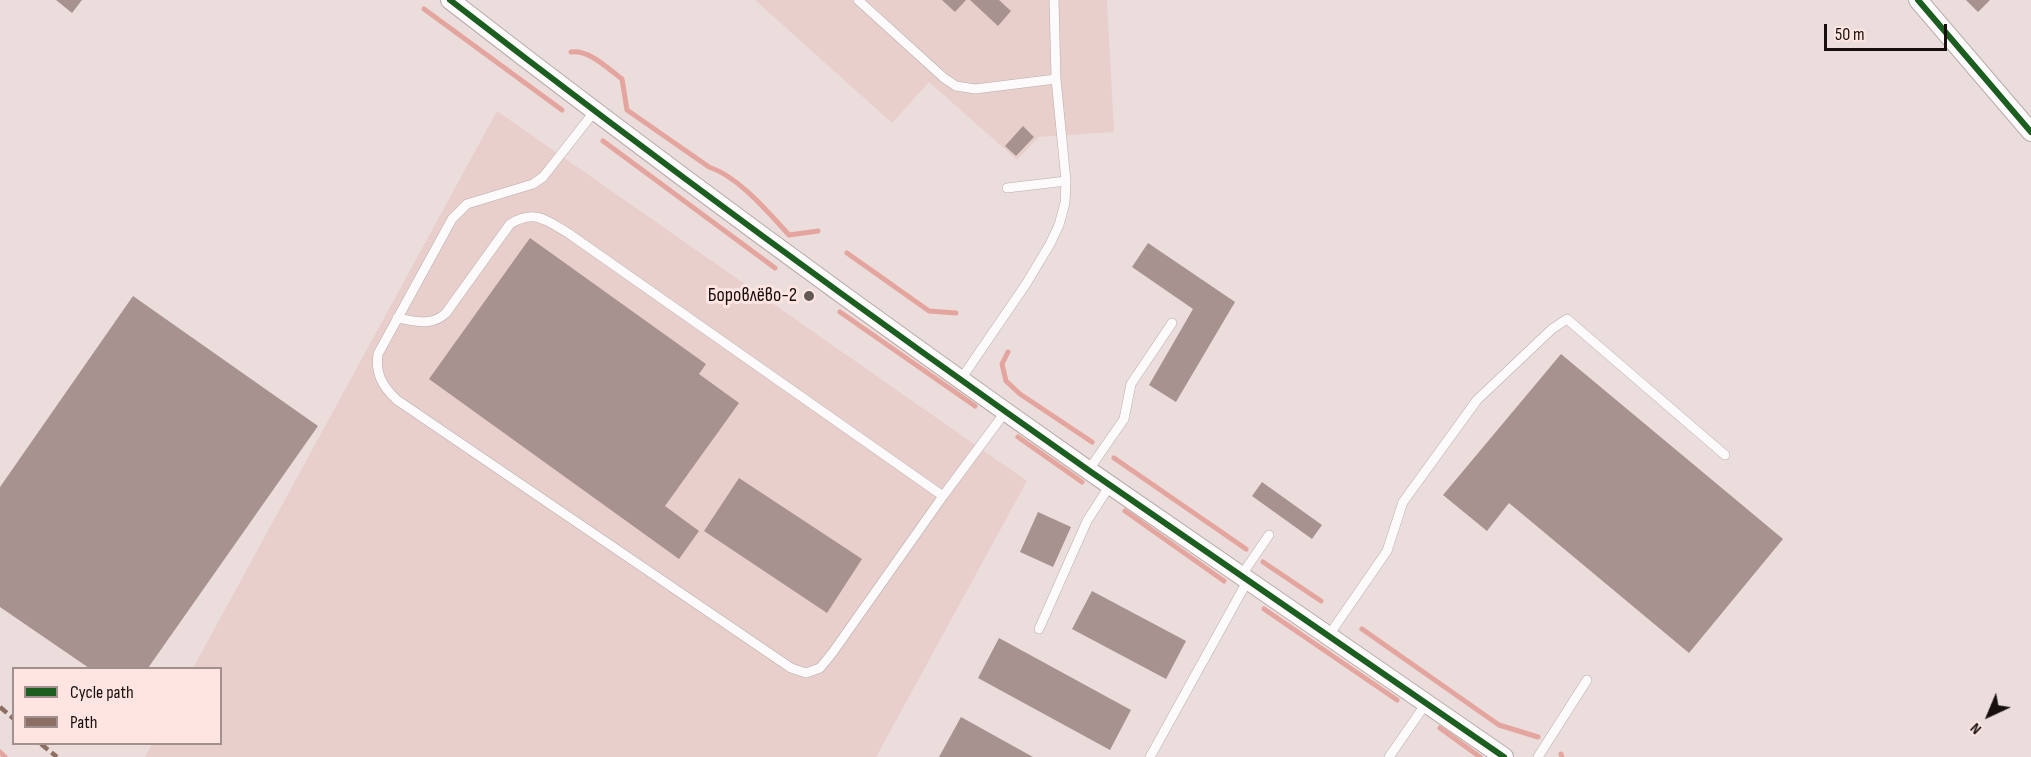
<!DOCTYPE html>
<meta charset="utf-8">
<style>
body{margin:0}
#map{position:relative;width:2031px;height:757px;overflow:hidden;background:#ebdddb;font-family:"Sofia Sans Condensed",sans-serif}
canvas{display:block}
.legend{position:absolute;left:12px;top:667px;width:210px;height:78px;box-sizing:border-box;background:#fee5e2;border:2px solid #a2908e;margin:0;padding:8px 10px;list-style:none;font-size:18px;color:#18100f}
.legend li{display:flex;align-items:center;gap:12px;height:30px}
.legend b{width:30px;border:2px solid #a2908e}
.north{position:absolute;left:1959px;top:685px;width:60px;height:60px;-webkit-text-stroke:4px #fee5e2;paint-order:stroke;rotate:224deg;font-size:16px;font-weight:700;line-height:24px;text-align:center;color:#18100f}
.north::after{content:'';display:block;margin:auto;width:21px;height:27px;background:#18100f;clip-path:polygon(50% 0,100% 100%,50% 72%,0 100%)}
.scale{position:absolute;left:1824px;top:24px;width:123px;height:27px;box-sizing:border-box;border:3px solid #18100f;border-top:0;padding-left:8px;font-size:18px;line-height:21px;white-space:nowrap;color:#18100f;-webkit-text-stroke:4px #fee5e2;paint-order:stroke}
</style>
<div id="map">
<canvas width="2031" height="757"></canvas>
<ul class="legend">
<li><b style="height:8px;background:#1b5e20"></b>Cycle path</li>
<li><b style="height:8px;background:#8d6e63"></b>Path</li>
</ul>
<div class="north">N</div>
<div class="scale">50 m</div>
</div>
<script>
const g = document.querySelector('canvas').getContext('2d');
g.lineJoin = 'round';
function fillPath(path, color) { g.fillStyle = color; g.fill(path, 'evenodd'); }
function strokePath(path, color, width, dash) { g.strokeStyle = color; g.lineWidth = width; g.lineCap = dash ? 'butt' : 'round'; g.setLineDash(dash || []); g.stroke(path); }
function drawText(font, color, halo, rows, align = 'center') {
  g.font = font + ' "Sofia Sans Condensed",sans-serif'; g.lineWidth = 6; g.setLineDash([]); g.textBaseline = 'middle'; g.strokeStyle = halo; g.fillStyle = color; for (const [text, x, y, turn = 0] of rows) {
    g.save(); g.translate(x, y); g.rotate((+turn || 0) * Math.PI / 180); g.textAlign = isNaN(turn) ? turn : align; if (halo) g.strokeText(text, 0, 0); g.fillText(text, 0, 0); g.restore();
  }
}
const built = new Path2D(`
 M755,0h352l7,132 -75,5 -22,23 -88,-78 -37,41z
 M497,111l530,370 -151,276h-731l7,-13h68v-76h-27z`);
const stream = new Path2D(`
 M424,9l138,101
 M571,52c19,-2 36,16 51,27l5,31 82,57c30,10 59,45 80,68l29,-4
 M603,141l172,127
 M847,253l82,58 27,2
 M840,312l135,94
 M1008,352l-6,12 4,17 14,13 72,48
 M1018,437l64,45
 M1114,458l132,91
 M1125,511l99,70
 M1263,562l58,39
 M1264,609l133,91
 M1362,629l137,96 39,12
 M1440,728l40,29
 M0,752l5,5
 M1561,754l1,3`);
const building = new Path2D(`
 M56,0h26l-10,13z
 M942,0h24l-11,12z
 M970,0h29l12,11 -13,15z
 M1966,0h24l-12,12z
 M1023,126l11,11 -18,19 -11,-10z
 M530,238l176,126 -7,10 40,29 -74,103 34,25 -20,28 -250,-180z
 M1148,243l87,59 -59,100 -27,-17 44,-76 -61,-42z
 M133,296l185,130 -170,242h-59l-89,-61v-120z
 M1561,354l222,185 -94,114 -180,-150 -22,28 -44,-36z
 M739,478l123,81 -35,54 -123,-82z
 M1262,482l60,43 -10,14 -60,-43z
 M1038,512l33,15 -18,40 -33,-15z
 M1092,591l94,50 -20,38 -94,-50z
 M999,638l132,72 -21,40 -132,-72z
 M961,717l72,40h-94z`);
const lane = new Path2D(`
 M858,0l86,78 12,8 19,3 81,-10
 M594,112l-51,65 -10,7 -66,20 -15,15 -74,135c-3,20 5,33 19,46l394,268 15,5 14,-5 13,-16 110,-156 63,-85
 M1007,188l59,-7
 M397,318c19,3 34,9 49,-5l64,-89c25,-15 36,-4 58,9l375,263
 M961,379l65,-95 24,-40 9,-19 6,-22 1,-22 -10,-102 -2,-79
 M1088,471l36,-52 7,-35 41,-61
 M1241,576l28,-41
 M1039,629l48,-108 23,-36
 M1329,635l58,-84 16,-49 74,-102 75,-71 15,-10 158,136
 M1150,757l98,-177
 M1389,757l38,-55
 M1538,757l49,-77`);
const street = new Path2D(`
 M450,0c210,163 423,319 641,472 137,96 276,189 413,285
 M1918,0l113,132`);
const quiet = new Path2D(`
 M0,707l14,12
 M41,744l16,13`);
const cycleway = new Path2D(`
 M450,0c210,163 423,319 641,472 137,96 276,189 413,285
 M1918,0l113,132`);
const markers = [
 [809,296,6,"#625856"]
];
const poiNames = [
 ["Боровлёво-2",797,296]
];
fillPath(built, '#e8cfcc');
strokePath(stream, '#e5a59f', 5);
fillPath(building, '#a79290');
strokePath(lane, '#b8adac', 10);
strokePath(street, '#b8adac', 20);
strokePath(lane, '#fcfafa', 9);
strokePath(street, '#fcfafa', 18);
strokePath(quiet, '#8d6e63', 4.5, [9, 4.5]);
strokePath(cycleway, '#1b5e20', 6);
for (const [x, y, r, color] of markers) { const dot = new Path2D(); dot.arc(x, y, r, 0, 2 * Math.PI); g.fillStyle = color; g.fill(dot); strokePath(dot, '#fee5e2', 2); }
drawText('20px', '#18100f', '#fee5e2', poiNames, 'right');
</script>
